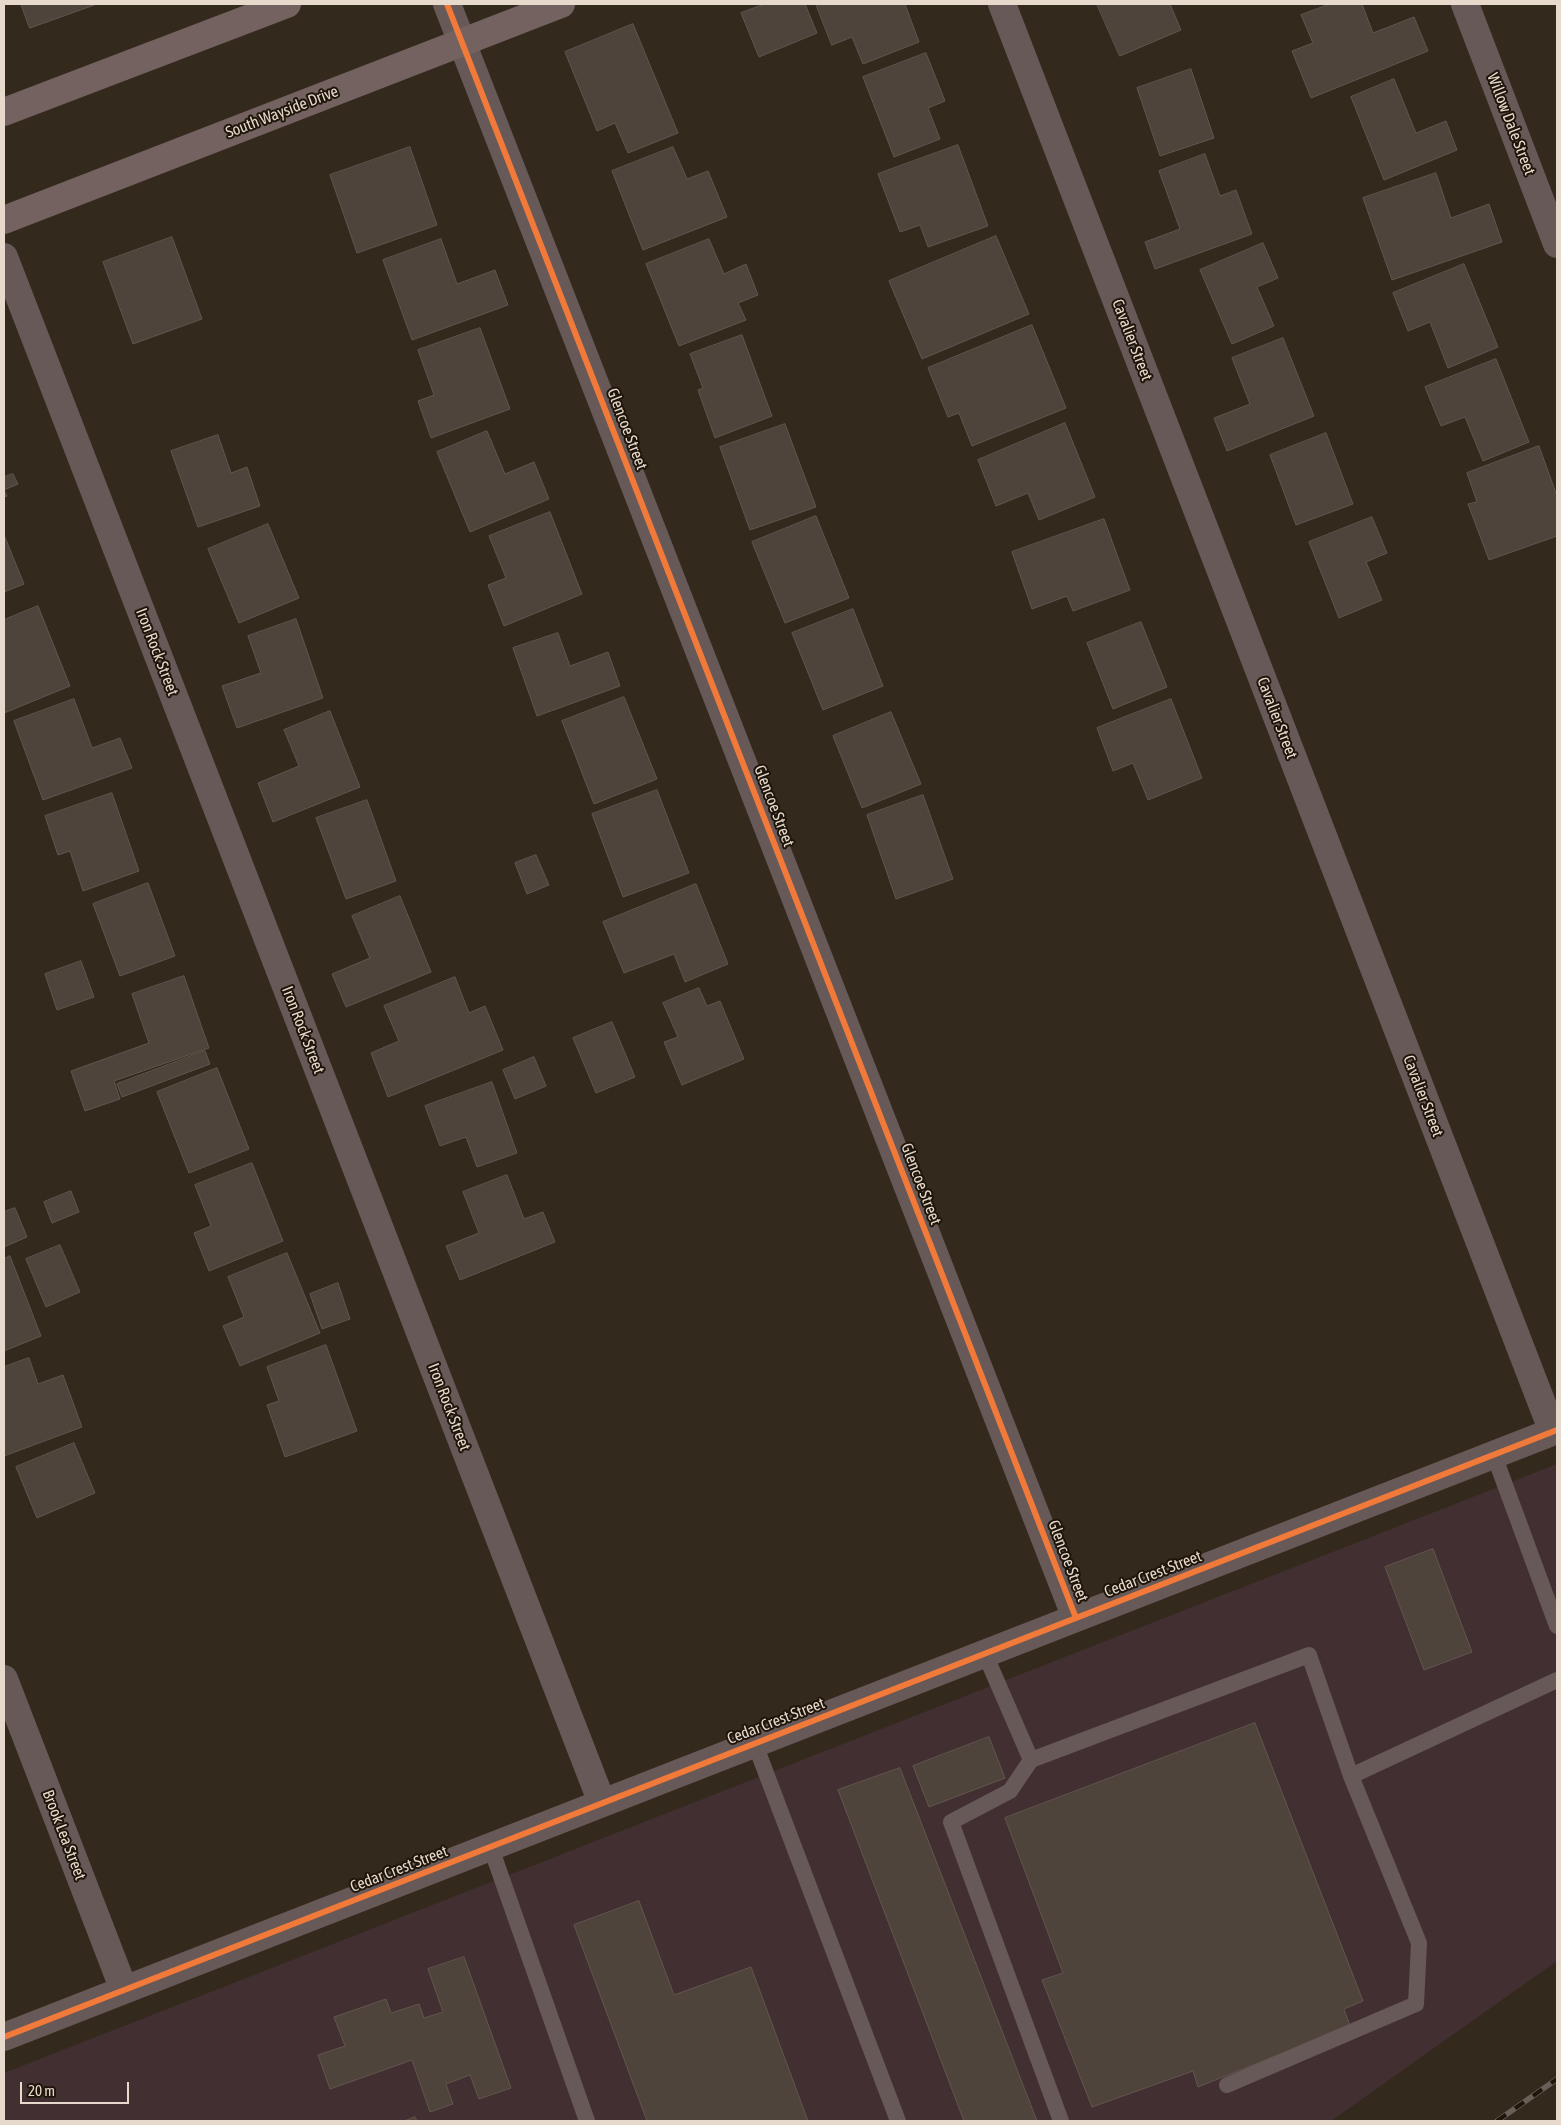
<!DOCTYPE html>
<style>
body{margin:0}
#map{position:relative;width:1561px;height:2125px;overflow:hidden;background:#34291d;font-family:"Asap Condensed",sans-serif}
canvas{display:block}
.frame{position:absolute;inset:0;border:5px solid #e7d9cc;pointer-events:none}
.scale{position:absolute;left:20px;top:2082px;width:109px;height:22px;box-sizing:border-box;border:2px solid #e7d9cc;border-top:0;padding-left:6px;font-size:15px;line-height:18px;white-space:nowrap;color:#e7d9cc;-webkit-text-stroke:4px #1e150b;paint-order:stroke}
</style>
<div id="map">
<canvas width="1561" height="2125"></canvas>
<div class="frame"></div>
<div class="scale">20 m</div>
</div>
<script>
const g = document.querySelector('canvas').getContext('2d');
g.lineJoin = 'round';
function fillPath(path, color) { g.fillStyle = color; g.fill(path, 'evenodd'); }
function strokePath(path, color, width, dash) { g.strokeStyle = color; g.lineWidth = width; g.lineCap = dash ? 'butt' : 'round'; g.setLineDash(dash || []); g.stroke(path); }
function drawText(font, color, halo, rows, align = 'center') {
  g.font = font + ' "Asap Condensed",sans-serif'; g.lineWidth = 4; g.setLineDash([]); g.textBaseline = 'middle'; g.strokeStyle = halo; g.fillStyle = color; for (const [text, x, y, turn = 0] of rows) {
    g.save(); g.translate(x, y); g.rotate((+turn || 0) * Math.PI / 180); g.textAlign = isNaN(turn) ? turn : align; if (halo) g.strokeText(text, 0, 0); g.fillText(text, 0, 0); g.restore();
  }
}
const industrial = new Path2D(`
 M1557,1464v497l-226,160h-1327v-48z`);
const building = new Path2D(`
 M21,4h76l-67,24z
 M765,4h40l12,29 -58,24 -18,-44z
 M816,4h89l14,38 -56,22 -11,-27 -20,8z
 M1097,4h73l11,26 -61,26z
 M1330,4h32l11,29 41,-16 14,34 -117,47 -19,-47 21,-8 -12,-28z
 M633,24l45,109 -50,20 -13,-30 -18,8 -32,-79z
 M926,53l19,48 -17,7 12,31 -46,18 -31,-80z
 M1191,69l23,69 -54,18 -23,-68z
 M1394,79l22,54 30,-12 11,29 -73,30 -33,-83z
 M958,145l30,81 -60,21 -8,-22 -20,7 -22,-58z
 M410,147l27,78 -80,28 -27,-78z
 M673,147l14,32 21,-8 19,46 -84,33 -31,-79z
 M1205,154l15,42 16,-6 16,44 -97,35 -10,-27 35,-13 -21,-58z
 M1436,173l15,45 38,-14 13,38 -110,38 -29,-82z
 M996,236l33,78 -107,45 -33,-78z
 M172,237l30,82 -69,25 -30,-82z
 M441,239l16,45 38,-14 13,35 -96,35 -29,-80z
 M709,239l15,35 22,-10 12,31 -20,8 8,17 -67,26 -33,-82z
 M1263,243l15,35 -21,9 17,39 -42,18 -32,-74z
 M1464,264l34,83 -50,21 -18,-46 -22,9 -15,-38z
 M1032,325l34,83 -94,38 -13,-33 -11,4 -20,-49z
 M480,328l30,81 -79,29 -13,-37 16,-6 -16,-45z
 M742,335l30,81 -57,22 -17,-48 5,-2 -13,-34z
 M1283,338l31,78 -87,35 -13,-33 36,-14 -18,-46z
 M1496,359l33,83 -46,19 -18,-44 -24,9 -16,-39z
 M1065,423l30,74 -56,23 -11,-27 -32,13 -18,-46z
 M785,424l31,83 -66,23 -30,-83z
 M487,431l18,43 29,-12 15,37 -79,33 -33,-80z
 M1326,433l27,71 -57,21 -26,-70z
 M218,435l13,38 16,-6 13,39 -62,21 -27,-76z
 M1539,446l18,50v40l-68,24 -21,-56 9,-2 -10,-29z
 M13,474l5,10 -14,6 3,6 -3,1v-20z
 M550,512l32,82 -78,32 -16,-41 18,-7 -17,-42z
 M816,516l33,82 -64,25 -33,-81z
 M1372,517l15,36 -21,9 16,38 -43,18 -30,-76z
 M1104,519l26,71 -57,21 -6,-15 -35,13 -20,-57z
 M268,524l31,74 -60,25 -31,-74z
 M4,535l20,49 -20,8z
 M38,606l32,80 -66,27v-93z
 M853,609l30,77 -60,24 -31,-77z
 M296,619l27,79 -86,30 -15,-42 39,-13 -13,-37z
 M1141,622l26,65 -54,22 -26,-66z
 M558,633l12,33 38,-14 12,34 -83,30 -24,-68z
 M624,697l33,82 -63,25 -32,-83z
 M74,699l18,49 28,-10 12,30 -89,32 -29,-79z
 M1171,699l31,79 -54,22 -15,-37 -20,8 -16,-43z
 M330,711l30,76 -87,35 -15,-39 41,-17 -15,-36z
 M891,712l30,72 -59,24 -29,-72z
 M657,790l32,83 -66,24 -31,-83z
 M112,793l27,78 -56,20 -13,-40 -12,4 -13,-39z
 M923,795l30,84 -57,20 -29,-84z
 M367,800l29,81 -50,18 -30,-81z
 M536,855l13,30 -22,9 -12,-31z
 M148,883l27,73 -55,20 -27,-72z
 M696,884l32,80 -43,18 -11,-28 -50,19 -21,-51z
 M400,896l31,76 -85,35 -14,-33 38,-16 -18,-42z
 M81,961l13,36 -37,13 -12,-36z
 M184,976l25,72 -95,33 6,18 -35,12 -14,-40 78,-28 -17,-49z
 M455,977l14,36 16,-7 18,44 -115,47 -17,-44 28,-12 -15,-35z
 M699,988l8,18 13,-5 24,58 -62,26 -18,-43 14,-5 -15,-34z
 M612,1022l23,55 -39,16 -23,-55z
 M205,1051l5,13 -88,33 -5,-13z
 M534,1057l12,29 -31,13 -12,-29z
 M217,1068l32,81 -60,24 -32,-81z
 M492,1082l25,71 -40,14 -11,-30 -26,9 -15,-40z
 M252,1163l31,78 -74,30 -15,-38 17,-7 -16,-41z
 M507,1175l17,44 19,-7 12,30 -95,38 -14,-34 33,-13 -16,-41z
 M71,1191l8,21 -27,11 -8,-21z
 M15,1208l12,29 -23,10v-35z
 M60,1245l20,47 -34,15 -20,-48z
 M287,1253l33,80 -80,33 -17,-40 21,-9 -16,-40z
 M10,1256l31,80 -37,15v-92z
 M338,1283l12,36 -28,10 -12,-35z
 M326,1345l31,86 -72,26 -18,-52 12,-4 -12,-34z
 M29,1358l9,26 25,-9 19,52 -78,29v-89z
 M74,1443l21,50 -58,25 -21,-51z
 M1433,1549l39,103 -48,18 -39,-103z
 M1255,1723l108,278 -19,8 6,17 -152,61 -5,-16 -101,36 -50,-127 21,-7 -58,-155z
 M989,1737l16,41 -76,29 -16,-41z
 M900,1768l137,353h-73l-126,-331z
 M639,1901l35,94 77,-28 57,154h-161l-73,-196z
 M464,1957l47,131 -32,11 -9,-24 -24,9 7,20 -23,8 -18,-52 -82,29 -12,-34 27,-9 -11,-29 52,-18 5,14 28,-9 5,14 19,-6 -15,-43z
 M415,2117l2,4h-12z`);
const lane = new Path2D(`
 M1494,1455l63,171
 M985,1654l46,106
 M755,1744l143,377
 M491,1848l96,273
 M1227,2085l189,-81 3,-61 -68,-167 206,-96
 M1061,2121l-110,-299 59,-31 21,-31 278,-105 42,121`);
const street = new Path2D(`
 M447,4l629,1614
 M1002,4l551,1428
 M1465,4l92,240
 M4,257l598,1546
 M4,1679l120,311
 M4,2037l1553,-607`);
const secondary = new Path2D(`
 M4,112l283,-108
 M4,220l557,-216`);
const rail = new Path2D(`
 M1497,2121l60,-42`);
const cycleway = new Path2D(`
 M447,4l629,1614
 M4,2037l1553,-607`);
const streetNames = [
 ["South Wayside Drive",282,112,-21],
 ["Willow Dale Street",1511,124,69],
 ["Cavalier Street",1132,340,69],
 ["Glencoe Street",627,429,69],
 ["Iron Rock Street",157,652,69],
 ["Cavalier Street",1277,718,69],
 ["Glencoe Street",774,806,69],
 ["Iron Rock Street",303,1030,69],
 ["Cavalier Street",1423,1096,69],
 ["Glencoe Street",921,1184,69],
 ["Iron Rock Street",449,1407,69],
 ["Glencoe Street",1068,1561,69],
 ["Cedar Crest Street",1153,1574,-21],
 ["Cedar Crest Street",776,1721,-21],
 ["Brook Lea Street",64,1835,69],
 ["Cedar Crest Street",399,1869,-21]
];
fillPath(industrial, '#422f31');
fillPath(building, '#4f443c');
strokePath(building, '#61564e', 1);
strokePath(lane, '#675957', 16);
strokePath(street, '#675957', 28);
strokePath(secondary, '#736260', 28);
strokePath(rail, '#6a5f58', 5.5);
strokePath(rail, '#1e150b', 4, [11]);
strokePath(cycleway, '#f17a3a', 6);
drawText('16px', '#e7d9cc', '#1e150b', streetNames);
</script>
